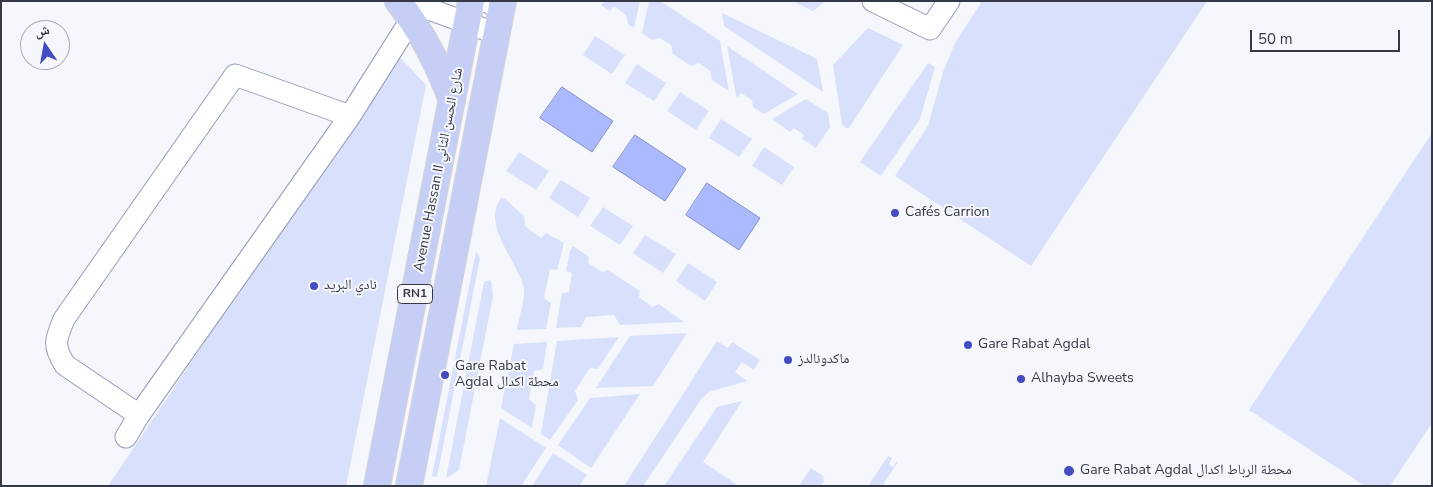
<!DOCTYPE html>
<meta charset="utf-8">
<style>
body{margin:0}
#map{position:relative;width:1433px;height:487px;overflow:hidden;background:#f5f7fd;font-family:"Nunito Sans","Noto Naskh Arabic",sans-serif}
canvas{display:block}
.frame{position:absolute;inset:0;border:2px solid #353945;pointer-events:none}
.north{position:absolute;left:20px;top:20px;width:50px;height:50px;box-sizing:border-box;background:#f5f7fd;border:1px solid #a8abb3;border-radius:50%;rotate:348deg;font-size:14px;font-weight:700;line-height:20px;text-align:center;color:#353945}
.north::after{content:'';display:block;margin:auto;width:18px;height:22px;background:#434cc1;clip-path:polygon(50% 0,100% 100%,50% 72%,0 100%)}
.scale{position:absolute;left:1250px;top:30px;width:150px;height:22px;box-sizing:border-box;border:2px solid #353945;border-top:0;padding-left:6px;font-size:15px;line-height:18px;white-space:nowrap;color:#353945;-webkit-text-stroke:4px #f5f7fd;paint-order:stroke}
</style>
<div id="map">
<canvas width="1433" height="487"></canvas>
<div class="frame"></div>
<div class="north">ش</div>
<div class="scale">50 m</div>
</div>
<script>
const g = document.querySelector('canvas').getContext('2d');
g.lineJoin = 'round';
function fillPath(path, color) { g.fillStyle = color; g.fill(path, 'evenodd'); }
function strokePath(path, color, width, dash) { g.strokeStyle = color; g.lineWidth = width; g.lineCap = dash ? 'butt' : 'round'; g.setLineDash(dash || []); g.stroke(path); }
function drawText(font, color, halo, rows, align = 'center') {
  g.font = font + ' "Nunito Sans","Noto Naskh Arabic",sans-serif'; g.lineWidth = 4; g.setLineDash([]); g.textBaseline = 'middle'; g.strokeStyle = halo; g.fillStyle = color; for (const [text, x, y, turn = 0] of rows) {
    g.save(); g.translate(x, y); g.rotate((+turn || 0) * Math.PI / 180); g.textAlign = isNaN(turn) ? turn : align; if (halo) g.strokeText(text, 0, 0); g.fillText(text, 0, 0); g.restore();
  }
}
const green = new Path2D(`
 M605,1h35l-6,27 -6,-4 -2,-9 -12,-9 -4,5 -9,-6z
 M649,1h11l60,40 9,50 -17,-11 -2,-9 -11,-8 -8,3 -18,-12 -2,-9 -11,-7 -8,2 -10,-7z
 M792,1h33l-12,10z
 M982,1h225l-176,265 -136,-90 33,-50 15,-54 12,-29z
 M722,13l95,46 6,33 -99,-66z
 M868,28l35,17 -54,83h-3l-4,-4 -9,-59z
 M595,36l30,19 -13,19 -29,-19z
 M727,46l71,48 -34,20 -11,-7 -1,-7 -11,-7 -3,4 -2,-1z
 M398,55l28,30 -80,401h-238z
 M928,63l7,4 -15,52 -39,57 -21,-14z
 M637,64l29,19 -12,18 -29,-18z
 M680,92l29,19 -13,19 -29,-19z
 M806,99l22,14 2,14 -14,21 -14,-9 2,-4 -10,-7 -4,4 -18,-13z
 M721,119l31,20 -13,18 -30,-19z
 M1432,133v290l-42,63h-25l-116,-76z
 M764,147l30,20 -12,18 -30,-19z
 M519,152l30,19 -13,19 -30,-19z
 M561,180l29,18 -12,19 -29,-19z
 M501,198l4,1 19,17 1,10 16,12 5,-5 18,10 -7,27 -7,-1 -6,29 7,5 -5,26 -29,1c1,-8 9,-35 7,-42 -6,-27 -43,-62 -23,-90z
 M603,207l30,19 -13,19 -30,-19z
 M645,235l31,19 -13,19 -30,-20z
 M573,246l16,11 -1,6 14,9 6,-2 32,21 -1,6 13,10 7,-3 25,18 -64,3 -6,-10 -28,2 -5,10 -25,1 6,-35 7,-1 3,-19 -6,-2 4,-20z
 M476,251l4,7 -43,219 -5,-1z
 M688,263l29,19 -12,19 -29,-20z
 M491,280l2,16 -34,174 -13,8 38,-196z
 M687,333l-34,53 -57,2 34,-52z
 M619,337l-21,32 -8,-1 -15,23 3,9 -28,40 -9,-6 16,-93z
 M717,341l11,7 4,-6 28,18 -6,10 -12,-8 -7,10 12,9 -38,11 -7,6 -59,88h-19z
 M547,342l-4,27 -9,2 -5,28 7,6 -4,23 -31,-20 13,-64z
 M640,394l-49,74 -33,-23 32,-47z
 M742,401l-39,61 36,24h-75l53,-79z
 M500,418l46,30 -25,38h-35z
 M553,453l34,22 -8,11h-47z
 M888,456l4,2 -3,6 4,3 4,-6 1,1 -16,24h-14z
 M811,468l12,8 1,5 -3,5h-22z`);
const water = new Path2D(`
 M562,87l51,34 -21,31 -52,-34z
 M635,135l51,34 -21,32 -52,-34z
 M707,183l53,35 -21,32 -53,-35z`);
const minor = new Path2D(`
 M407,1l90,33
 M485,1l17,7
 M873,1l57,28 19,-28
 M139,415l-74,-50c-13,-20 -9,-26 -1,-46l171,-244 115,41
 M126,437l13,-22 211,-299 62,-98`);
const major = new Path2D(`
 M398,1c24,31 41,64 54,100
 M377,486l94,-485
 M409,486l94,-485`);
const markers = [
 [895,213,5,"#434cc1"],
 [314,286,5,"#434cc1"],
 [968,345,5,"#434cc1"],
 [788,360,5,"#434cc1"],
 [445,375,5,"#434cc1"],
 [1021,379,5,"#434cc1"],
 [1069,471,6,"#434cc1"]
];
const shields = [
 [415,294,35]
];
const shieldNames = [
 ["RN1",415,294]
];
const streetNames = [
 ["Avenue Hassan II شارع الحسن الثاني",439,170,-79]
];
const poiNames = [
 ["Cafés Carrion",905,213],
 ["نادي البريد",324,286],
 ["Gare Rabat Agdal",978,345],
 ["ماكدونالدز",798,360],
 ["Gare Rabat",455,367],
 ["Agdal محطة اكدال",455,383],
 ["Alhayba Sweets",1031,379],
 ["Gare Rabat Agdal محطة الرباط اكدال",1080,471]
];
fillPath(green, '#d8e0fb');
fillPath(water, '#abbafe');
strokePath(water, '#8893c6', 1);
strokePath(minor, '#959cb9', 23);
strokePath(major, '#d3d3d6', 28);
strokePath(minor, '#fff', 21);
strokePath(major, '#c5cef5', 26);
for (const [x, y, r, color] of markers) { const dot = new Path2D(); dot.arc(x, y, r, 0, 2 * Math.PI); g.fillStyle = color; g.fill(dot); strokePath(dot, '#f5f7fd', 2); }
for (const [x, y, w] of shields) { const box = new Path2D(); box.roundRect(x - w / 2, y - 9.5, w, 19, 4); g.fillStyle = '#f5f7fd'; g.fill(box); strokePath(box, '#353945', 1); }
drawText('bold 12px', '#353945', null, shieldNames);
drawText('14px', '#353945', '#f5f7fd', streetNames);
drawText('14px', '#353945', '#f5f7fd', poiNames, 'left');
</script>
